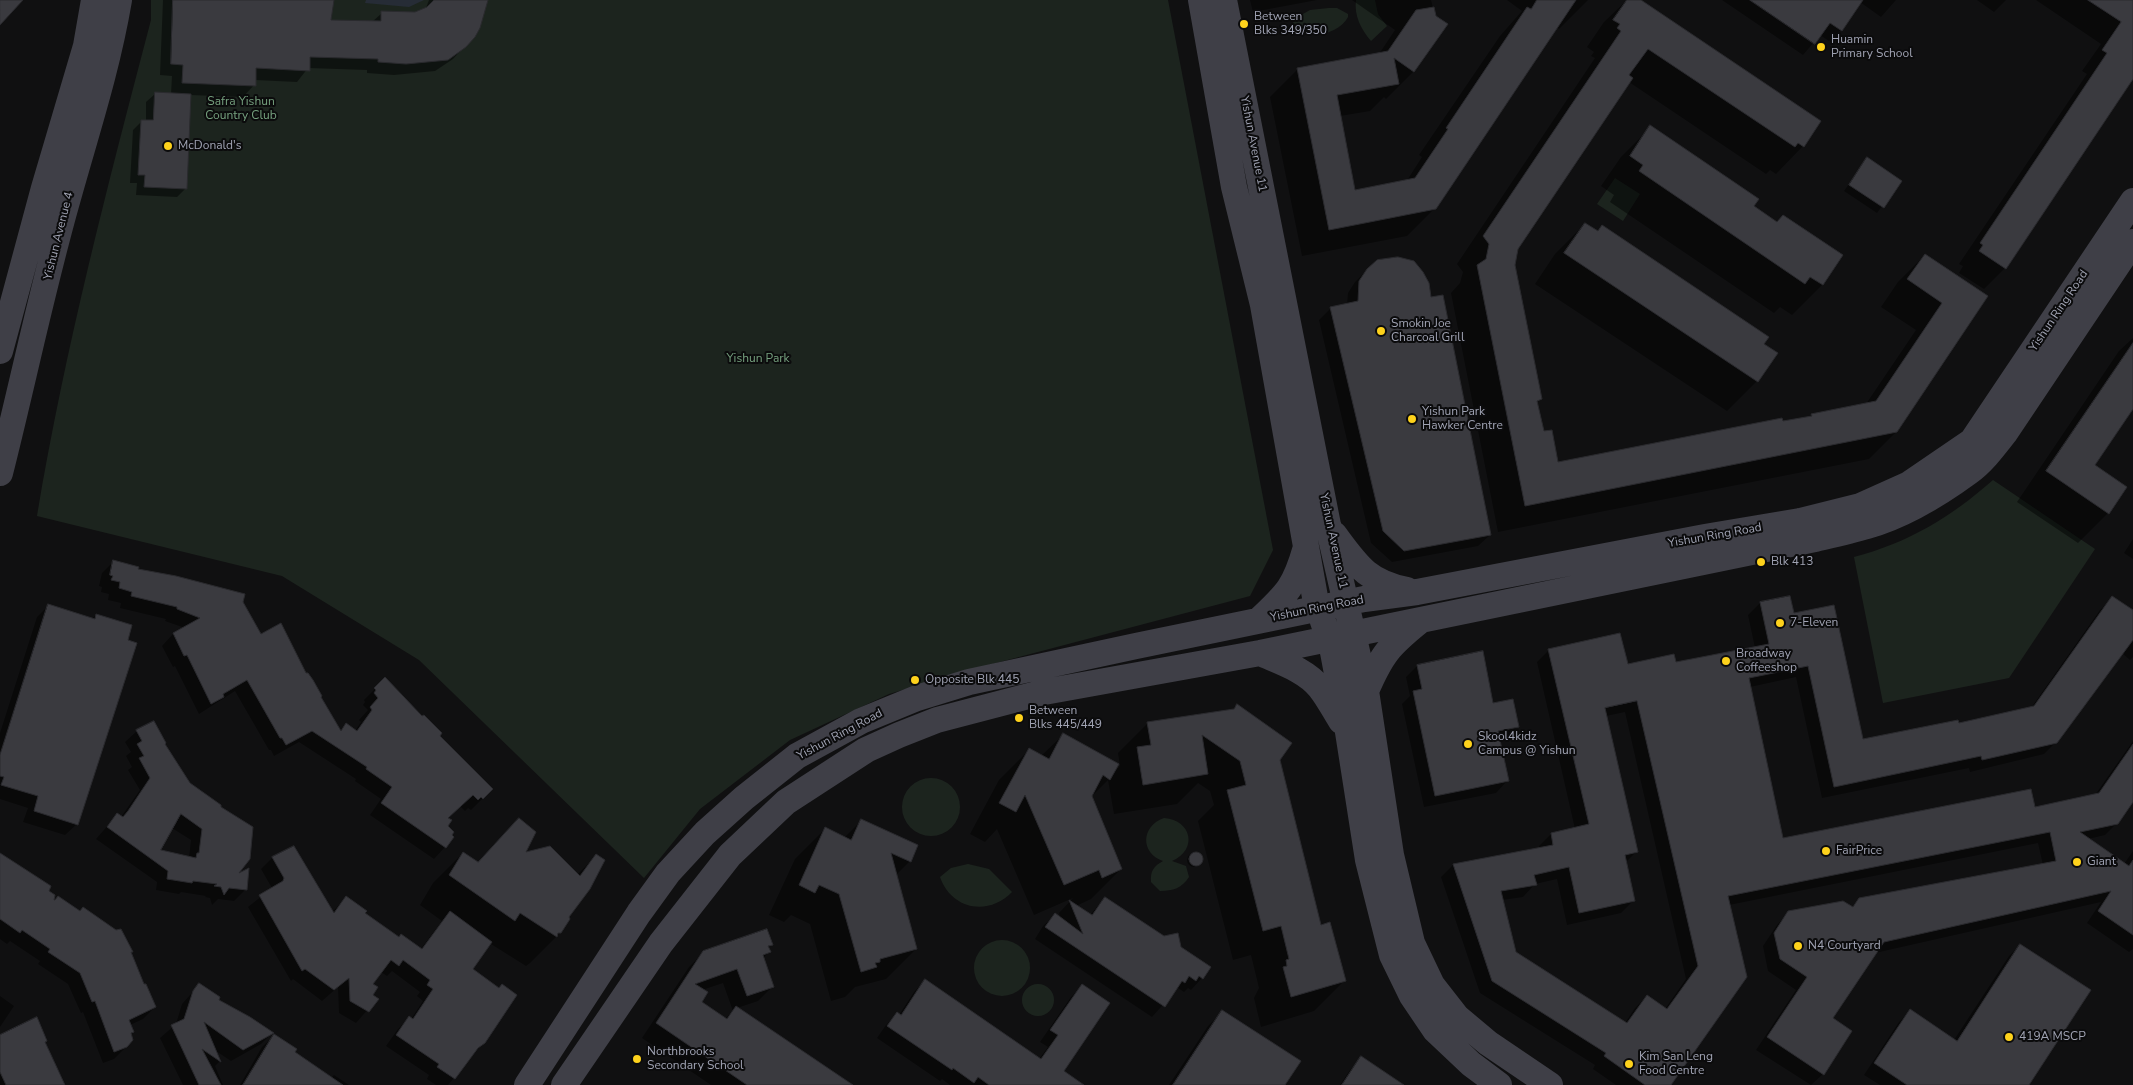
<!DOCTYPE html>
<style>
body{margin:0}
canvas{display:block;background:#101011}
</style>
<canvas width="2133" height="1085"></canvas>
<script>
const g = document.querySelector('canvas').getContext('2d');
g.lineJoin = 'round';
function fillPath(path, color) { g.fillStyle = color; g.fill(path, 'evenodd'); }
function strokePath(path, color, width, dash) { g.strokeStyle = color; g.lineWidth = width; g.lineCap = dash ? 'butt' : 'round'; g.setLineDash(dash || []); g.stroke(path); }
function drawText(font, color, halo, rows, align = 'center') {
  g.font = font + ' "Nunito Sans",sans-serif'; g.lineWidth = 4; g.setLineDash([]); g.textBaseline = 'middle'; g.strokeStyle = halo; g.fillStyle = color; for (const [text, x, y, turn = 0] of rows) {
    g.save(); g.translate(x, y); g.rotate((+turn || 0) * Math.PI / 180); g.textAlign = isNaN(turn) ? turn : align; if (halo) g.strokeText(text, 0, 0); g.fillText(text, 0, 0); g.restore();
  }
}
const green = new Path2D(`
 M151,0h1017l105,550 -23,46 -269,71 -92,27 -99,46 -90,69 -56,69 -225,-218 -137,-84 -245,-60c28,-168 71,-332 114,-496z
 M1356,0h19l3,14 9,12 -16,15c-10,-12 -17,-25 -15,-41z
 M1329,8h8l11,6v3c-9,17 -38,23 -55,12v-6l3,-5 14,-8z
 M1615,178l25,16 -17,27 -26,-17z
 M1993,480l102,69 -86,129 -126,25 -29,-146c54,-14 97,-40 139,-77z
 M902 807a29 29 0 1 1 58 0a29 29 0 1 1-58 0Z
 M1164,818c28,2 34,32 8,43l14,5 3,11c-7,11 -16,14 -29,14l-9,-9c-1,-11 3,-16 12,-21 -23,-8 -22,-35 1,-43z
 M968,864l21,5 23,23c-24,25 -61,17 -72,-15l11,-9z
 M974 968a28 28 0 1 1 56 0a28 28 0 1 1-56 0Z
 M1022 1000a16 16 0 1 1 32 0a16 16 0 1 1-32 0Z`);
const water = new Path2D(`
 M366,0h58l-15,7 -44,-4z`);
const shadow = new Path2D(`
 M163,0h170l-4,21 43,1 10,-9 27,1 12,-3 5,-3 3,-8h57l-21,46 -12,13 -18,12 -41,4 -27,-2v-3l-59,-2 -11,14 -42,-2 -1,5 -11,12 -53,-2 -4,93 -9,9 -41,-2 1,-12h-7l3,-53 9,-9h4v-19l9,-8h16l1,-18 -12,-1z
 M1250,0h67l-64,12z
 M1352,0h79l4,16 11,8 -33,48 -27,27 -2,-2 -14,14 -30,5 14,76 52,-10 16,-25 -3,-2 81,-119 22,-25 -15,-11h81l-29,29 -2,-2 -122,181 -28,28 -105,20 -32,-159 27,-27 82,-16 16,-24z
 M1627,0h12l181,121 -17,25 -27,28 -6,-4 -4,4 -137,-92 -112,167 -3,16 27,134 -5,4 7,30 14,30 252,-45 3,-3 54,-11 50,-74 -35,-23 17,-25 27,-27 62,41 -91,136 -27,27 -371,73 -47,-239 9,-10 3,-11 -6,-8 138,-206 -4,-2 3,-4 -7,-5 17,-25z
 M1722,0h174l-15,17 -21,-15 -19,28 -12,11 -9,-6 -17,20z
 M1977,0h29l-12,12z
 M2036,0h97v78l-128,190 -21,21 -25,-16 4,-7 -4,-2 128,-190 -5,-3 19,-27z
 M1651,127l101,80 24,16 7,-7 58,40 -19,29 -30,30 -12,-8 -6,6 -164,-111 4,-7 -13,-9 20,-29z
 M1867,159l33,22 -23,32 -33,-22z
 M1585,224l12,8 6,-6 173,127 -19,28 -30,30 -192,-127 20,-30z
 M1367,270l123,265 -12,11 -86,16 -21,-19 -52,-223 12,-12 16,-3 1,-12 7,-11z
 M2133,338v68l-40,59 15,48 -30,30 -61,-41 102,-151z
 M2133,539v20l-9,-6z
 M113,562l128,40 19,34 46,39 34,56 6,-6 9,6 6,-9 -2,-2 9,-10 -5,-5 2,-3 -1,-2 21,-21 53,57 45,62 -12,12 -3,-2 -3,3 -5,-5 -14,12 -1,29 -11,12 -64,-44 11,-16 -26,-18 1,-2 -57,-37 -25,14 -3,-6h-2l-34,-59 -36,23 -24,-48 -2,1 -11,-21 11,-12 12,-6 -20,-7 1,-2 -46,-11 1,-5 -13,-3 1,-6 -8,-2 1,-5 -3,-1 3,-13z
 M2113,598l20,14v45l-3,3 -8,-7 -66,89 -12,12 -74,18 -1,-4 -147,30 -26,-121 -46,10 32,153 252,-31 61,-14 38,-54v59l-16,23 -12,12 -17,4 36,25 9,-13v98l-4,3 -42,-29 14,-21 -226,51 -44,65 -8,56 -12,11 -55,-35 40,-60 -28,-19 -5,-25 14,-21 12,-13 62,-4 9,-9 183,-34 -5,-22 -309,62 -59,180h-54l-23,-16 2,-4 -115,-72 -39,-116 12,-12 87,-16 -1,-3 12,-12 24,-5 -38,-167 12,-12 78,15 48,-1 80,-16 -7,-33 12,-12 33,11 69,127 96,-17 73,-16 69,-98zM1625,712l61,267 -21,30 -18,-13 -12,12 -10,15 -110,-70 -13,-53 21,-3 12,-13 22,-5 10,46 54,-12 12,-12 -8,-38 12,-12 -31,-135z
 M49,605l43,14 4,-4 -19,209 -12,11 -42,-13 5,-14 -28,-9v-66l37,-116z
 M1417,666l75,38 26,22 -12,12 -7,1 8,42 -11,12 -72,14 -22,-103 8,-8 -4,-19z
 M1237,706l41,54 42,166 24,55 -30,30 -53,16 -7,-29 5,-10 -8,-33 -18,5 -35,-139 16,-16 -4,-14 -12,-8 -21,21 -63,10 -6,-34 -17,17 30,72 -30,30 -15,7 14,9 15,-17 74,49 23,31 -11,12 -3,-2 -4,4 -6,-4 -26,29 -117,-78 8,-13 12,-11 6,4 -2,-6 14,-15 -39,17 -37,-86 -12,13 -15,-8 29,-54 30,-30 12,6 22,-21 51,37 6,-6 -2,-13 30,-30 85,-13z
 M137,731l26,13 72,132 10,14 -11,11 -16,-2 -6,6 -2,-7 -5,-1 1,-1 -25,-4 -2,2 -23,-4 1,-8 -61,-43 21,-24 4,2 19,-27 -12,-20 4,-3 -6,-11 5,-4 -6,-10zM172,828l19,12 -2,18 -30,-7z
 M519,819l5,35 53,21 19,-19 -36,77 -30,30 -4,3 -35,-22 -20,25 13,73 -36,43h-12l-9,-6 2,-4 -43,-29 12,-17 11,-11 2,1 12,-18 -6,-5 3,-4 -28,-21 -5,5 -6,-4 -10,13v10l6,4 -21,24 -17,-10 -1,-26 -16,14 -29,-22 -2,2 -43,-74 24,-19 -11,-19 11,-11 21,-11 39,65 14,-14 18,16 34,24 22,12 22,-29 -22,-16 13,-22 30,-30 14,10z
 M861,821l56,25 -7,15 -14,14 20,74 -30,30 -31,8 -10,10 -14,4 -21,-77 -19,-9 -7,7 -15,-7 26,-56 30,-30 19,9z
 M1187 860a7 7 0 1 1 14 0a7 7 0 1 1-14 0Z
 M0,854l47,37 5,9 78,52 25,55 -12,12 -13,6 3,6 -7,16 -12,12 -11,4 -20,-51 -2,1 -13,-29 -30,-20 2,-3 -30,-20 -3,3 -7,-5z
 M771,944l-3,4 1,4 -7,7 11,27 -15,15 -21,7 113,77h-139l-69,-47 47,-71 15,-15zM723,983l10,28 -8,8 -25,-16 2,-13z
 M2020,945l7,140h-147l-16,-10 35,-53 11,-11 44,29 55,-84z
 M925,980l114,79 9,-12 -8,-5 31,-45 11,-11 -20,85 20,14h-132l-8,-6 -2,2 -63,-43 9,-13 11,-11 2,1 15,-23z
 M199,985l18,15 55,33 -11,11 -30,17 -18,-12 6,13 -4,4 8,19h-40l-23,-47 16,-14 6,-20z
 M0,996l14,10 -14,21z
 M1222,1012l62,73h-115l39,-59z
 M0,1036l44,7 22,42h-66z
 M274,1036l19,17 38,25 3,-3 15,10h-109l22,-38z
 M1362,1058l40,27h-62l10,-15z`);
const building = new Path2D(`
 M0,0h23l-23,25z
 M173,0h161l-3,20 50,1v-10l34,1 12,-5 7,-7h54l-8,28 -5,9 -9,10 -18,13 -42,4 -28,-2v-3l-68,-2v14l-54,-3v18l-74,-3 1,-18 -12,-1z
 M1537,0h39l-140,209 -107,21 -32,-162 91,-17 28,-41 18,-3 2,9 12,8 -34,48 -20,-14 5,26 -62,11 18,95 60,-12 33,-49 -2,-1 81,-121 4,2z
 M1627,0h14l180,121 -17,26 -6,-4 -3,4 -147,-98 -19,26 4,3 -115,171 -3,16 27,134 -5,2 7,30 8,-1 6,32 224,-44 1,3 29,-5 -1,-2 65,-13 66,-98 -35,-24 18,-25 63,42 -91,136 -372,74 -48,-241 9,-6 3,-15 -6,-8 138,-205 -4,-3 3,-4 -7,-4z
 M1750,0h113l-21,31 -12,-8 -15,21z
 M2088,0h45v79l-127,190 -27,-18 4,-6 -3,-2 127,-190 -5,-3 19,-28z
 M155,92l36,2 -4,95 -43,-2 1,-12h-7l3,-55h12z
 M1650,125l109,74 -5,7 23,16 6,-7 60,40 -20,30 -13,-8 -5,7 -166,-113 4,-6 -13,-9z
 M1867,157l35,24 -18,27 -35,-23z
 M1585,223l13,8 4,-6 167,112 -5,7 14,9 -20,29 -194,-129z
 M1398,257l16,4 9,11 6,11 2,14 12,-2 48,240 -87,16 -21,-20 -53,-224 28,-6 1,-20 8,-12 10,-9z
 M2133,343v66l-38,56 32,22 -18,27 -63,-43z
 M113,560l26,7 -1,2 38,7 69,18 -2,8 18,32 20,-11 25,50h2l5,7 9,16 -1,1 20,34 5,-8 11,8 15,-21 -2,-3 8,-9 -4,-5 2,-3 -2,-2 11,-11 37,39 2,-1 18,18 -2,3 53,53 -10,10 -2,-2 -3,3 -5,-5 -25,23 4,2 -4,6 6,6 -2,3 2,2 -8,11 -65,-45 11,-16 -26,-18 1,-2 -55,-36 -26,14 -4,-7h-2l-33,-58 -24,14 1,3 -13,7 -24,-49 -3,1 -11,-23 27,-15 -23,-9v-2l-46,-11 1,-4 -13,-4 1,-6 -9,-2 2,-4 -3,-1z
 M1790,596l4,17 40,-8 29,134 95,-19 1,3 75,-17 78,-110 21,14v30l-76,103 -75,17 -1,-4 -147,31 -26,-121 -59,12 34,160 248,-49 4,18 64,-14 34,-49v58l-15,22 -38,8 49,34 4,-6v75l-35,-24 13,-20 -227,51 -51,76 19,13 -28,44 -57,-38 40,-60 -27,-18 -6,-26 14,-22 55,-10 10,6 6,-9 197,-37 -6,-29 -322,64 19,81 -76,108h-26l-41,-29 2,-3 -114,-72 -39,-117 100,-19 -2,-12 38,-9 -41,-175 72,-16 8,31 46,-10 2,8 93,-18 -9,-42zM1637,701l61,265 -31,43 -20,-14 -20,28 -111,-71 -15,-61 36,-6 -3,-10 35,-8 10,46 56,-12 -10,-46 13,-3 -33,-144z
 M48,604l47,15 1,-5 36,11 -4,15 9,3 -59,182 -44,-14 4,-15 -37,-11 3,-8 -4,-1v-21z
 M1483,651l10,52 20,-4 6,28 -21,4 11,50 -74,15 -22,-105 9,-2 -5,-24z
 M1237,704l55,39 -12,17 41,165 9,-3 16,59 -55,16 -8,-30 4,-1 -1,-6 3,-1 -8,-33 -18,5 -36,-141 19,-5 -6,-24 -38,-26 6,39 -65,11 -6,-38 14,-2 -4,-23 87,-13z
 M154,721l12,22 -1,1 25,39 31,22v2l32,20 -3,32 -11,14 10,-5 -2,22 -18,-2 -5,7 -3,-8 -7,-1 3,-2 -24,-3 -1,2 -25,-4 1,-8 -61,-44 10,-14 6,4 5,-6 22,-33 -11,-20 5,-2 -7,-12 5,-3 -6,-11zM181,814l21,15 -3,24h-2l-1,5 -35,-8z
 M1063,733l56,31 -9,16 -7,-5 -11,21 30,73 -20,9 -3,-8 -35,15 -39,-90 -9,17 -17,-9 30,-55 20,11z
 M519,818l17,14 -10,20 24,-6 30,30 16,-22 9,6 -15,29 -21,28 1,2 -9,14h-3l-1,4 -37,-24 -5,8 -66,-46 14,-23 15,10z
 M861,819l57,26 -7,17 -20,-9 26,96 -37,10v3l-5,1 2,4 -16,5 -22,-78 -20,-9 -4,8 -16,-8 26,-58 26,13z
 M294,846l40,67 12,-17 21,15 -2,2 34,24 2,-3 21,15 28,-38 42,31 -19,27 26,19 3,-4 15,11 -32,48 -7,5 -23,31 -18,-12 2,-3 -43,-29 13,-19 4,3 20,-30 -6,-4 3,-5 -27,-20 -4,6 -8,-6 -18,24 5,3 -5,8 6,4 -10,13 -19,-11 -1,-23 -15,12 -29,-21 -3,2 -43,-76 24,-14 1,-3 -12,-21z
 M1189 859a7 7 0 1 1 14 0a7 7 0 1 1-14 0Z
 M0,853l51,33 -2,5 6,4 -1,5h1l3,-4 22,15 3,-4 33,23 5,-1 12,23h-2l13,32h2l10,23 -27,13 5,12 -3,1 2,7 -6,7 -13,5 -19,-51 -3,1 -12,-29 -32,-21 2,-3 -28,-19 -2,3 -20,-14z
 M1105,897l59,39 14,-3 3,14 30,20 -8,12 -4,-3 -3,5 -7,-5 -4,7 -3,-2 -17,26 -120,-80 10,-14 28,21 -14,-34 23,15z
 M767,929l6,16 -5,1 3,6 -8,3 11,32 -27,9 -10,-27 -42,15 13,8 -6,10 25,17 9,-13 117,79h-106l-91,-62 47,-72z
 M2020,944l71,46 -62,95h-122l-33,-22 36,-54 47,32z
 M925,979l116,80 17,-24 -8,-5 32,-46 28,19 -46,68 20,14h-95l-11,-8 -4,6 -21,-15 -1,2 -65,-44 10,-14 4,3z
 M199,983l21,14 -1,3 31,17 24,16 -31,17 -39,-28 17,40 -19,-13 19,36h-22l-28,-60 13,-6 9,-28z
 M1222,1010l79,51 -16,24h-112z
 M37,1017l10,24 -2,1 20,43h-59l-6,-13v-37z
 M274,1034l23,15 -2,3 48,33h-100z
 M1361,1056l43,29h-62z`);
const secondary = new Path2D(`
 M1201,0l33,187 29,118 52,292 18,55 15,80 20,128 24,95 20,41 23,34 36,34 28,21
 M1224,0l104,525 38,166 25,164 21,88 20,42 25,32 31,26 62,42
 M0,351l44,-163 42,-142 8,-46
 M0,473c23,-91 42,-184 68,-275 19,-68 39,-128 51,-198
 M1334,534c23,31 33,48 73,56
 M1259,620c29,-27 36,-34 47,-73
 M1260,653c20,9 46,17 60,35 8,10 14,22 21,33
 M1366,691c16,-37 23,-45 54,-70
 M527,1085l112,-172 29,-40 37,-40 39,-35 53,-42 64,-35 56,-23 52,-16 167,-36 228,-47 53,-7 288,-55 95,-16 60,-15 49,-22 63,-43 161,-240
 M564,1085l97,-142 69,-88 56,-53 80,-52 33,-15 38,-15 107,-28 216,-39 555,-114c17,-4 35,-8 52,-13 36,-10 72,-32 102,-54 14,-10 25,-25 36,-39l128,-191`);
const markers = [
 [1244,24,5,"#fed21c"],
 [1821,47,5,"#fed21c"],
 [168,146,5,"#fed21c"],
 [1381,331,5,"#fed21c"],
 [1412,419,5,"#fed21c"],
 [1761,562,5,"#fed21c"],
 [1780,623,5,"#fed21c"],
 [1726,661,5,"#fed21c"],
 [915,680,5,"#fed21c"],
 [1019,718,5,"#fed21c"],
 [1468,744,5,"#fed21c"],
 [1826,851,5,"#fed21c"],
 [2077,862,5,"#fed21c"],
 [1798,946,5,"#fed21c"],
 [2009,1037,5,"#fed21c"],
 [637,1059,5,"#fed21c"],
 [1629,1064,5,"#fed21c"]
];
const poiNames = [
 ["Between",1254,17],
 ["Blks 349/350",1254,31],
 ["Huamin",1831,40],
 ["Primary School",1831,54],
 ["McDonald's",178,146],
 ["Smokin Joe",1391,324],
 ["Charcoal Grill",1391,338],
 ["Yishun Park",1422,412],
 ["Hawker Centre",1422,426],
 ["Blk 413",1771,562],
 ["7-Eleven",1790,623],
 ["Broadway",1736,654],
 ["Coffeeshop",1736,668],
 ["Opposite Blk 445",925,680],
 ["Between",1029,711],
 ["Blks 445/449",1029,725],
 ["Skool4kidz",1478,737],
 ["Campus @ Yishun",1478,751],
 ["FairPrice",1836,851],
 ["Giant",2087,862],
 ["N4 Courtyard",1808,946],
 ["419A MSCP",2019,1037],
 ["Northbrooks",647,1052],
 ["Secondary School",647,1066],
 ["Kim San Leng",1639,1057],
 ["Food Centre",1639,1071]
];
const parkNames = [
 ["Safra Yishun",241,102],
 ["Country Club",241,116],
 ["Yishun Park",758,359]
];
const streetNames = [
 ["Yishun Avenue 11",1253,144,79],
 ["Yishun Avenue 4",59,236,-76],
 ["Yishun Ring Road",2059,311,-56],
 ["Yishun Ring Road",1715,536,-10],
 ["Yishun Avenue 11",1333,541,78],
 ["Yishun Ring Road",1317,609,-11],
 ["Yishun Ring Road",840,735,-28]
];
fillPath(green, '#1c241e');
fillPath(water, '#262c36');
fillPath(shadow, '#0007');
fillPath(building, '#3a3a3f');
strokePath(building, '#2a2a2e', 1);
strokePath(secondary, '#3f3f47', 26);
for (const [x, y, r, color] of markers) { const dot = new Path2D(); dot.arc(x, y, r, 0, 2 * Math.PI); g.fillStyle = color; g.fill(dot); strokePath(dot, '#0b0b0c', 2); }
drawText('12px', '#a0a3b3', '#0b0b0c', poiNames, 'left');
drawText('12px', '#75a07e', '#0b0b0c', parkNames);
drawText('12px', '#a0a3b3', '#0b0b0c', streetNames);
</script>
